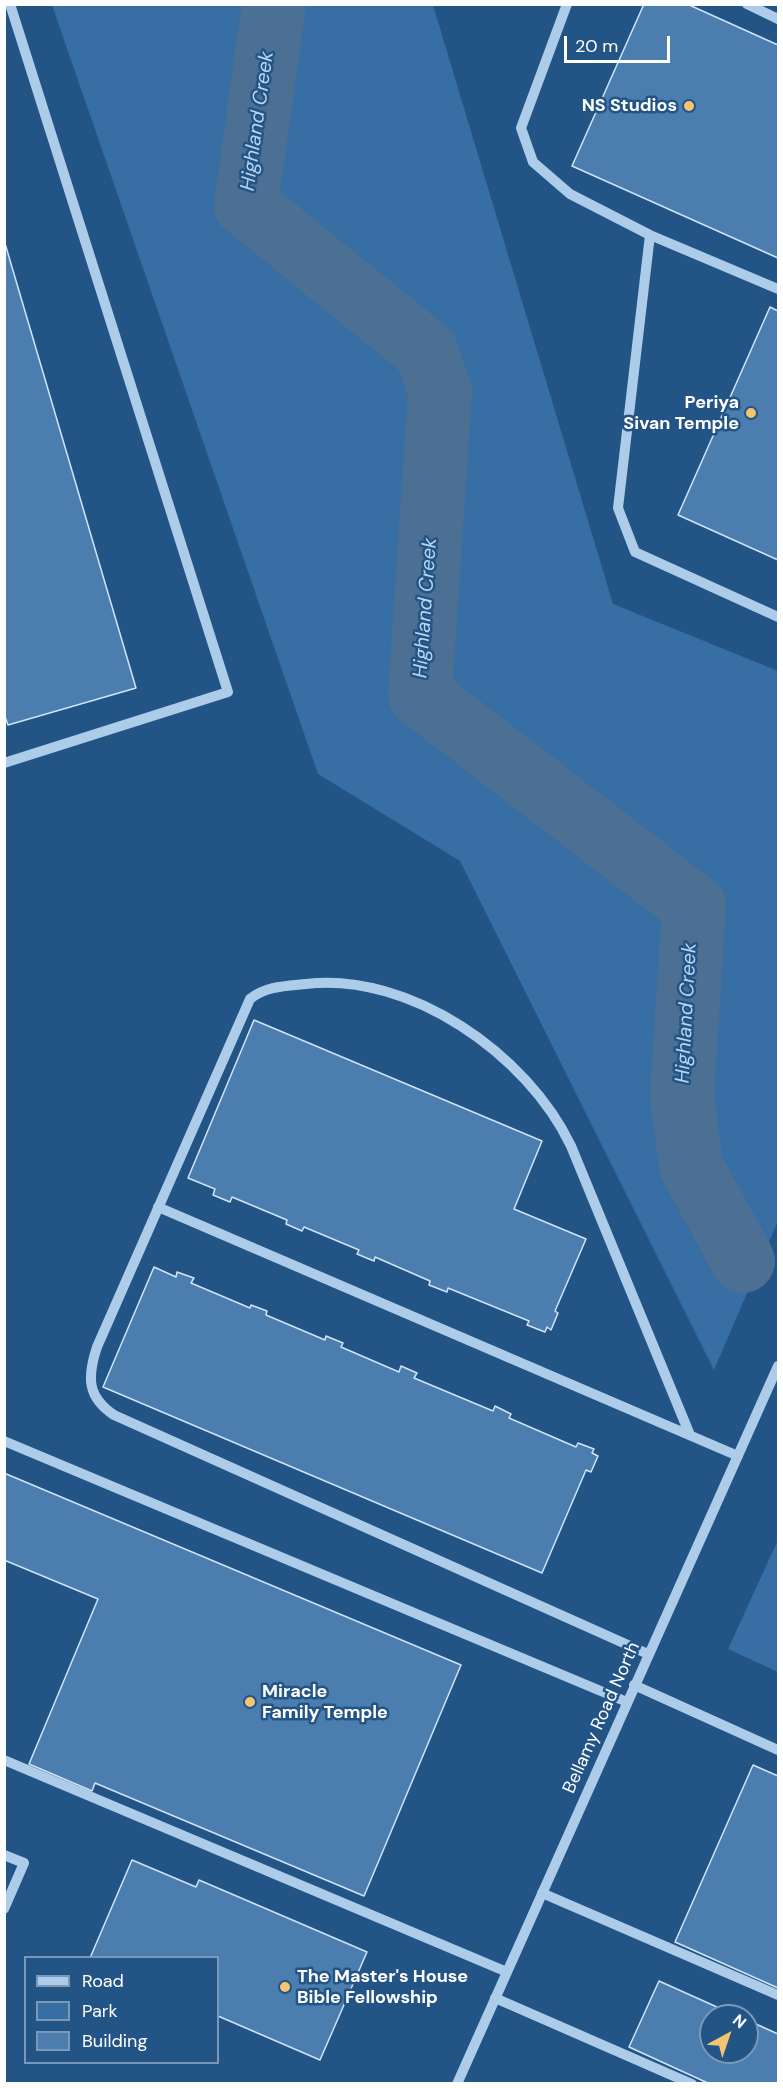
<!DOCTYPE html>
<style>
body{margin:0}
#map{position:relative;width:783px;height:2088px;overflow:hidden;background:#235486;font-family:"DM Sans",sans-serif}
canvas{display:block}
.frame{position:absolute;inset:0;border:6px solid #fff;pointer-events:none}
.legend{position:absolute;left:24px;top:1956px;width:195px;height:108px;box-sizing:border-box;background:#235486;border:2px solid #7b98b6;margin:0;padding:8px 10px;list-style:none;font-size:18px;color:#fff}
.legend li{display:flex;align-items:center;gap:12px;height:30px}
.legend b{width:30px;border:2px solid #7b98b6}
.north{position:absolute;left:699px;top:2004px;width:60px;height:60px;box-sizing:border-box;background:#235486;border:2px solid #7b98b6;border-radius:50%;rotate:40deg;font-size:16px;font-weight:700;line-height:24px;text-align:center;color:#fff}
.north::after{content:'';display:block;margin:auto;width:21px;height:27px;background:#f4c570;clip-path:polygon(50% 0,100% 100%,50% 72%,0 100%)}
.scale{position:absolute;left:564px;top:36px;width:106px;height:27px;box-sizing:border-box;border:3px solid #fff;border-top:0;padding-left:8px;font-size:18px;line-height:21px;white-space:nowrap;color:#fff;-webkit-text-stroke:4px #235486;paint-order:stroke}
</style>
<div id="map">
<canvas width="783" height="2088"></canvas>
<div class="frame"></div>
<ul class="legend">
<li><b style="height:8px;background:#adcce9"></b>Road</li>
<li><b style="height:16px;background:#376ea3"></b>Park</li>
<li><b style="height:16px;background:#4b7eae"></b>Building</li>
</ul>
<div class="north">N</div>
<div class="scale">20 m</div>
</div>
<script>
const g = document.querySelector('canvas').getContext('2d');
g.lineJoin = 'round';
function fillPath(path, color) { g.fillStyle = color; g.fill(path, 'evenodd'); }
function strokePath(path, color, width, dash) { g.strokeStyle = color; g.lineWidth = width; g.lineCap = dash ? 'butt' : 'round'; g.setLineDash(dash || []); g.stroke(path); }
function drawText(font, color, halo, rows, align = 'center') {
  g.font = font + ' "DM Sans",sans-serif'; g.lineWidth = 5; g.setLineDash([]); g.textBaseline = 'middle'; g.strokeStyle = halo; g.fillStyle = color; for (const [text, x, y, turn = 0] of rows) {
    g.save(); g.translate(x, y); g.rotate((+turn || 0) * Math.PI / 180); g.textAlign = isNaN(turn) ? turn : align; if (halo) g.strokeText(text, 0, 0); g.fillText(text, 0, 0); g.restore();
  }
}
const green = new Path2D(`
 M52,5h381l180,599 165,67v550l-64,149 -254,-509 -142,-87z
 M778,1540v132l-50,-23z`);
const river = new Path2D(`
 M274,4l-28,201 180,146 14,40 -20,304 274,211 -12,191 9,69 52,95`);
const building = new Path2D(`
 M644,4h43l91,41v213l-206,-92z
 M4,240l132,448 -128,37 -4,-11z
 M770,307l8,4v249l-100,-45z
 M254,1020l288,121 -28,68 72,30 -31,72 3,2 -7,17 -4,-3 -2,5 -18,-7 2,-4 -81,-33 -1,4 -18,-7 1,-4 -55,-24 -1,4 -17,-7 2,-4 -55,-23 -2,4 -16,-7 1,-4 -55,-23 -2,5 -17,-7 2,-6 -27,-11z
 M154,1267l22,10 1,-5 17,6 -3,5 59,25 1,-3 16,6 -1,4 59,25 1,-4 17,7 -2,4 58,25 2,-6 16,7 -3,5 79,33 2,-5 16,8 -2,4 67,29 2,-4 16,6 -2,4 6,3 -7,16 -5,-2 -44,103 -439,-186z
 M4,1473l457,192 -97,231 -269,-113 -3,8 -63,-27 69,-165 -94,-39z
 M753,1765l25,11v212l-103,-46z
 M132,1860l64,27 3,-7 168,72 -47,108 -102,-44v-58h-128z
 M659,1981l78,35h-26v36h36v-32l31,14v50h-68l-81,-37z`);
const minor = new Path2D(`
 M567,4l-46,124 12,34 37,32 80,41
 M747,4l31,15
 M778,289l-128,-54 -32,273 17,44 143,65
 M4,763l224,-71 -218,-688
 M158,1207l580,249
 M4,1441l623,261
 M648,1654l-534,-239c-27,-18 -27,-38 -17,-68l153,-348c16,-13 36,-13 56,-15 104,-12 221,70 265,162l119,289
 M634,1685l144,65
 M4,1760l503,212
 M4,1855l20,8 -20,46
 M542,1893l236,102
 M495,1998l197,86
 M457,2084l321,-718`);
const markers = [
 [689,106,6,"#f4c570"],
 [751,413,6,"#f4c570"],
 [250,1702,6,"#f4c570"],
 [285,1987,6,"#f4c570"]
];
const poiNames = [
 ["NS Studios",677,106],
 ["Periya",739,403],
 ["Sivan Temple",739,424],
 ["Miracle",262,1692,"left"],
 ["Family Temple",262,1713,"left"],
 ["The Master's House",297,1977,"left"],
 ["Bible Fellowship",297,1998,"left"]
];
const streetNames = [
 ["Bellamy Road North",602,1718,-66]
];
const waterNames = [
 ["Highland Creek",258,121,-82],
 ["Highland Creek",426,608,-86],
 ["Highland Creek",687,1013,-87]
];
fillPath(green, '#376ea3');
strokePath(river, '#4c7093', 64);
fillPath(building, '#4b7eae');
strokePath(building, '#d1e4f7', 1.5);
strokePath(minor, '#adcce9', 10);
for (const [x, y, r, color] of markers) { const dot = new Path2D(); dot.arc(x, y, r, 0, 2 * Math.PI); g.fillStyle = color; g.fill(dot); strokePath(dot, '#235486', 2); }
drawText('bold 18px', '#fff', '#235486', poiNames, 'right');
drawText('18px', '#fff', '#235486', streetNames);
drawText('italic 20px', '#b8d6f0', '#235486', waterNames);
</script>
